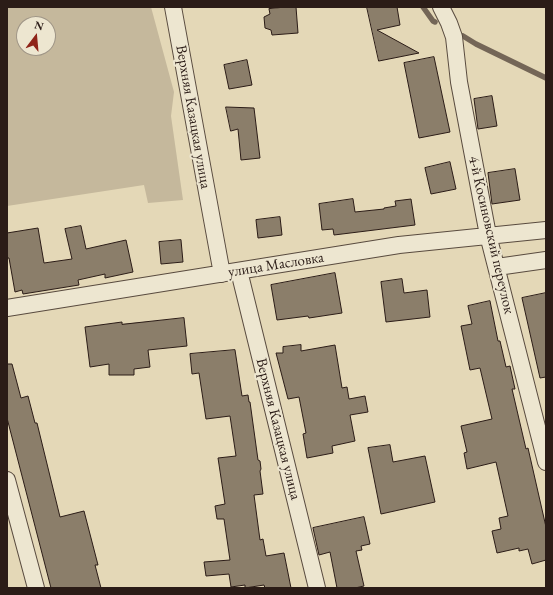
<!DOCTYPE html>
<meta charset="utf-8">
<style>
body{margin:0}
#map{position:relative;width:553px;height:595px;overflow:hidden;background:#e4d8b7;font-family:"EB Garamond",serif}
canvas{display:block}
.frame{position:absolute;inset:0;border:8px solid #2b1c17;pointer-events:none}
.north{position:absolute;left:16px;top:16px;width:40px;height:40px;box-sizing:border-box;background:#ede6d0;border:1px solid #9f9586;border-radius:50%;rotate:16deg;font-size:11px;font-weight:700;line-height:16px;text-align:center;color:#2b1c17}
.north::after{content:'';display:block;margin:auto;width:14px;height:18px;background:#8f2418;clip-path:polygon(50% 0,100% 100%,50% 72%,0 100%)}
</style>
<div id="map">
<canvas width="553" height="595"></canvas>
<div class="frame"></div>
<div class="north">N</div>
</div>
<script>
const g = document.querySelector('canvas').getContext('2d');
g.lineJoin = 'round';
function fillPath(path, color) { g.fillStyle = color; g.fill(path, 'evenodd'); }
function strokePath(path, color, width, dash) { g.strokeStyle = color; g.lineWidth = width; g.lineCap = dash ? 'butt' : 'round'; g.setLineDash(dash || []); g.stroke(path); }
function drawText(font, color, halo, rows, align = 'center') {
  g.font = font + ' "EB Garamond",serif'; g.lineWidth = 4; g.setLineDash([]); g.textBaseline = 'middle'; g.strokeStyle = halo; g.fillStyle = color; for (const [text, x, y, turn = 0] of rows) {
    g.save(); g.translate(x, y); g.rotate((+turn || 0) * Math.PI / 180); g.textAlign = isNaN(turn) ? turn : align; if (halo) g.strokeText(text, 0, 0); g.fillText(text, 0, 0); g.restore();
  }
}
const green = new Path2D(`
 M7,7h144l23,85 -3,24 12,84 -35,3 -4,-18 -137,21zM24,24h24v24h-24z`);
const stream = new Path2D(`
 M423,7l10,14 2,1
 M463,36l13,8 70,34`);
const building = new Path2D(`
 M286,7h10l2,26 -26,2 -1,-5 -6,-2 -1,-11 6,-3 -1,-5z
 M367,7h30l3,18 -23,5 42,23 -40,8z
 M434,57l16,75 -31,6 -15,-75z
 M247,60l5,25 -23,4 -5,-24z
 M492,96l5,30 -19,3 -4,-30z
 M226,107l28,1 6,50 -19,2 -3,-31 -7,2z
 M450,162l6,27 -25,5 -6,-26z
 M515,169l5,31 -28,4 -4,-31z
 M353,199l2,13 29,-3v-1l12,-2 -1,-5 16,-2 4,26 -81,10 -1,-6 -11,1 -3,-26z
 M280,217l2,18 -24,3 -2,-18z
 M81,226l5,23 40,-9 7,32 -28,6v-4l-27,6 1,5 -56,9 -1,-4 -7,2 -6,-34h-2v-25l31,-5 6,35 28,-4 -7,-30z
 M181,240l2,22 -22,2 -2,-22z
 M335,273l7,40 -33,5 -1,-2 -31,4 -6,-35z
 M402,279l2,14 23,-3 3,27 -44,5 -5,-40z
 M546,293v84l-6,1 -18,-80z
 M490,301l8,40h2l6,26 4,-1 5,23h-3l14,60 2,-1 18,79v33l-14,4 -4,-15 -9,2v-3l-22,5 -5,-22 9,-2 -2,-11 9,-2 -12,-54 -29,7 -3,-16 3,-1 -6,-26 31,-7 -12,-51 -10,2 -9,-44 11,-2 -4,-18z
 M184,318l3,28 -39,4 2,17 -16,2v6h-25v-11l-19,3 -5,-40 37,-5v2z
 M301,345v6l34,-6 7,43 5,-1 2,12 16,-3 3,16 -18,3 5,26 -23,5 1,7 -26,5 -4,-24 3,-1 -7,-36 -11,2 -12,-46h7v-6z
 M235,350l7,46 6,-1 1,7h1l8,58 2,1 1,8 -1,2 3,23 -9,1 6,45 3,-1 3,17 18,-3 7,35h-26l-1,-3 -19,3v-3l-14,2 -2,-13 -23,2 -2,-14 26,-2 -6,-41h-7l-2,-13 10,-2 -7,-46 18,-2 -6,-40 -24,3 -7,-46 -7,1 -2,-20z
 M7,364h5l9,34 7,-2 7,27h2l23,94 24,-6 14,54h-3l6,23h-50l-44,-170z
 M390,445l3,17 32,-6 10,46 -54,12 -13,-66z
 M364,517l6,27 -9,2 1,4 -6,1 8,35 -9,2h-18l-7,-36 -11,3 -6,-27z`);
const street = new Path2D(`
 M173,7l49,267
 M441,7l8,16 5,14 5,45 29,153 58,227
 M497,267l49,-7
 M239,271l78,317
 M7,308l392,-63 147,-15
 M7,480l29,108`);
const streetNames = [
 ["Верхняя Казацкая улица",193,117,80],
 ["4-й Косиновский переулок",491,235,77],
 ["улица Масловка",276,265,-9],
 ["Верхняя Казацкая улица",278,429,76]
];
fillPath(green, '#c5b89c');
strokePath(stream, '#746657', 5.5);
fillPath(building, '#8b7e6a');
strokePath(building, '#2b1c17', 1);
strokePath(street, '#594b3f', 18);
strokePath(street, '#ede6d0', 16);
drawText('15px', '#2b1c17', '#ede6d0', streetNames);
</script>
